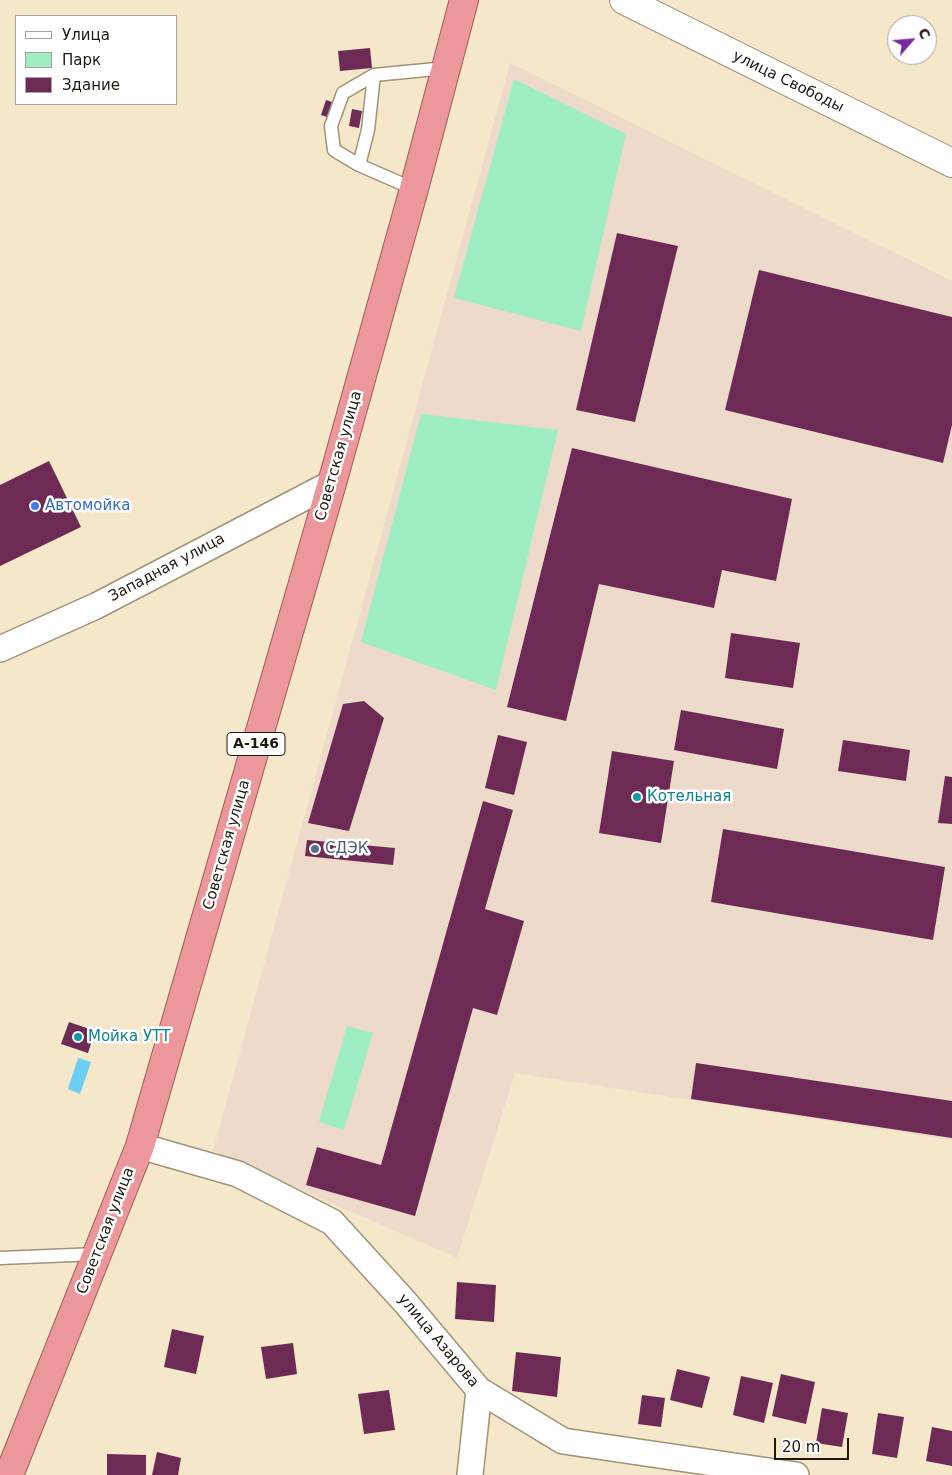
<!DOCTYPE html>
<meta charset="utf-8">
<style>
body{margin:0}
#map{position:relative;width:952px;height:1475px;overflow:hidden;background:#f5e7ca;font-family:"DejaVu Sans",sans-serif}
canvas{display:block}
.legend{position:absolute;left:15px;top:15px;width:162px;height:90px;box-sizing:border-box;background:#fff;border:1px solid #a5a39f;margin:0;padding:6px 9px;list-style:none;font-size:15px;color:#1e190f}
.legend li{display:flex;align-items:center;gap:10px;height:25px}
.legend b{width:25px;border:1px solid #a5a39f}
.north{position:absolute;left:887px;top:15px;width:50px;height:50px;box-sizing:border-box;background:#fff;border:1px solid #a5a39f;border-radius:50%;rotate:63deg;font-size:14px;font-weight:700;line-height:20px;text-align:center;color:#1e190f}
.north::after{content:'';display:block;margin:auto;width:18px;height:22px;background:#772a9c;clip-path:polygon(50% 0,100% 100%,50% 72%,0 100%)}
.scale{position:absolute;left:774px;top:1438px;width:75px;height:22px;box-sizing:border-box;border:2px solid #1e190f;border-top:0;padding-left:6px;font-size:15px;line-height:18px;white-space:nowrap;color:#1e190f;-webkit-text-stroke:4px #fff;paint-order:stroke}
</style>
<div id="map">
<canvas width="952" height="1475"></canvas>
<ul class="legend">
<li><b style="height:6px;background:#fff"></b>Улица</li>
<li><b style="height:14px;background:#9fedc3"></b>Парк</li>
<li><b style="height:14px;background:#6c2a54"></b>Здание</li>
</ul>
<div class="north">С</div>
<div class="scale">20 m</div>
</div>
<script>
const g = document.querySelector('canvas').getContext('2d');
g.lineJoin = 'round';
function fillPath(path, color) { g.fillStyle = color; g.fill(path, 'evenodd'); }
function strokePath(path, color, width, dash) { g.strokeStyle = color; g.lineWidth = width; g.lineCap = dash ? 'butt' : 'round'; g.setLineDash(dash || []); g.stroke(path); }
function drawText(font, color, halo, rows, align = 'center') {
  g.font = font + ' "DejaVu Sans",sans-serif'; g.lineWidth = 5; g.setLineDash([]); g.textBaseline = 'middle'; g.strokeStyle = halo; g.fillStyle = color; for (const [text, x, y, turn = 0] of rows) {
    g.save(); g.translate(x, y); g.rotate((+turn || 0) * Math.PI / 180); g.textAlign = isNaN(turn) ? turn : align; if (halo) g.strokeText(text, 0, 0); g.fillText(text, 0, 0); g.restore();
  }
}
const industrial = new Path2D(`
 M510,63l442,218v859l-437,-67 -58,185 -244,-107z`);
const green = new Path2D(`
 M514,79l112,55 -45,197 -127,-33z
 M421,414l137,16 -62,260 -135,-48z
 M347,1026l26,7 -29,97 -25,-8z`);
const water = new Path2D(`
 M78,1058l13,4 -11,32 -12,-5z`);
const building = new Path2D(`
 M370,48l2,20 -32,3 -2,-20z
 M326,100l6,2 -5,15 -6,-2z
 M352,109l10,2 -3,17 -10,-2z
 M617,233l61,13 -43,176 -59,-12z
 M759,270l193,47v108l-9,38 -218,-53z
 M572,448l220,51 -16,82 -54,-11 -8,38 -115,-24 -33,137 -59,-14z
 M49,461l32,66 -81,39v-81z
 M731,633l69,10 -7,45 -68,-10z
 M364,701l20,17 -35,113 -41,-8 35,-119z
 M681,710l103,19 -7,40 -103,-19z
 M498,735l29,7 -13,53 -29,-7z
 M843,740l67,10 -4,31 -68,-10z
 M612,751l62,10 -13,82 -62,-10z
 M945,776l7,1v47l-14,-1z
 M483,801l30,9 -28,99 39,12 -27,94 -24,-7 -58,208 -109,-31 11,-38 64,18z
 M723,829l222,38 -12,73 -222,-38z
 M307,840l88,8 -2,17 -88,-9z
 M69,1022l26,9 -7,22 -27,-9z
 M696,1063l256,38v37l-261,-39z
 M457,1282l39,3 -2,37 -39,-3z
 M172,1329l32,7 -8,38 -32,-7z
 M293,1343l4,31 -31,5 -5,-32z
 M516,1352l45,5 -4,40 -45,-6z
 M677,1369l33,8 -8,31 -32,-8z
 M781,1374l34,8 -9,42 -34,-8z
 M741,1376l32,7 -9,40 -31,-8z
 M389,1390l6,40 -31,4 -6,-40z
 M642,1395l23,3 -4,29 -23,-3z
 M822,1408l26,5 -6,34 -26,-4z
 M878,1413l26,4 -7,41 -25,-4z
 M932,1427l20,4v35l-26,-5z
 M157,1452l24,6 -3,17h-26z
 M107,1454l39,1v20h-39z`);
const service = new Path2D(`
 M359,165l9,-35 6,-55
 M414,189l-55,-24 -25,-15 -3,-24 12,-33 31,-18 72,-7
 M0,1258l97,-4`);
const minor = new Path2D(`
 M0,649l96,-43 236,-123
 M140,1146l98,28 94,48 73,80 74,88 84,51 233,34
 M470,1475l9,-85`);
const tertiary = new Path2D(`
 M624,0l328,163`);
const trunk = new Path2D(`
 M9,1475l131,-329 192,-663 82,-294 50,-189`);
const markers = [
 [35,506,5,"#3f7fe0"],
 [637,797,5,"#0f9aa8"],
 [315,849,5,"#5c6f8a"],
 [78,1037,5,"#0f9aa8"]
];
const shields = [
 [256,744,58]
];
const shieldNames = [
 ["А-146",256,744]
];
const streetNames = [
 ["улица Свободы",788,82,26],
 ["Советская улица",339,456,-74],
 ["Западная улица",167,568,-28],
 ["Советская улица",227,845,-74],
 ["Советская улица",106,1231,-69],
 ["улица Азарова",438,1341,50]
];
const shopNames = [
 ["Автомойка",45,506]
];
const cultureNames = [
 ["Котельная",647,797],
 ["Мойка УТТ",88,1037]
];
const serviceNames = [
 ["СДЭК",325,849]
];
fillPath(industrial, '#eedacb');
fillPath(green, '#9fedc3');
fillPath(water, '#6bcef4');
fillPath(building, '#6c2a54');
strokePath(service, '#9f9378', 15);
strokePath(minor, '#9f9378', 28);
strokePath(tertiary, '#9f9378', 30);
strokePath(trunk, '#a15a5a', 30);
strokePath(service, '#fff', 12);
strokePath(minor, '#fff', 25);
strokePath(tertiary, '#fff', 28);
strokePath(trunk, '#ec979b', 28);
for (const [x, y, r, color] of markers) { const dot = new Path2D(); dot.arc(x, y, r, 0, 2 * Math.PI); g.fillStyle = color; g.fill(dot); strokePath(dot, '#fff', 2); }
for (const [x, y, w] of shields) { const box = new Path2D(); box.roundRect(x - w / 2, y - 11.5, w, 23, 4); g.fillStyle = '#fff'; g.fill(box); strokePath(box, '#1e190f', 1); }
drawText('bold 14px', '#1e190f', null, shieldNames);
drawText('15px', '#1e190f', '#fff', streetNames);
drawText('15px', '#366cbe', '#fff', shopNames, 'left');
drawText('15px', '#0d838f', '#fff', cultureNames, 'left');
drawText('15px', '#4e5e75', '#fff', serviceNames, 'left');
</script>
